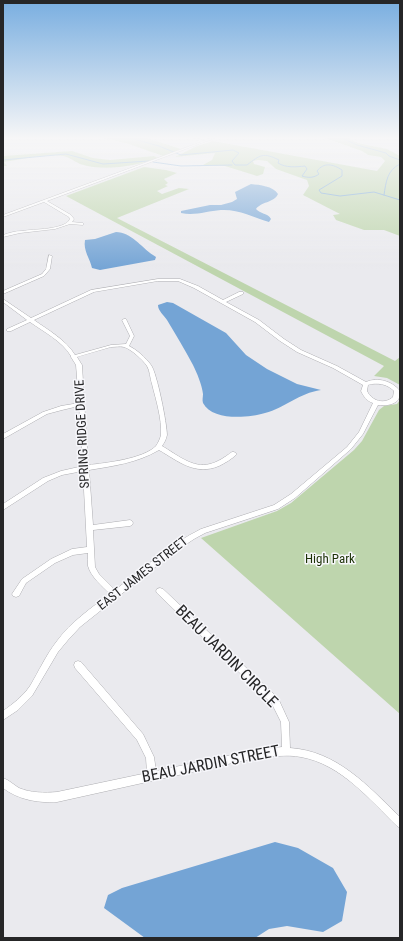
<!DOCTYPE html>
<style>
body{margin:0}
#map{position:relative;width:403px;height:941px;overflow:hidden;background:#eaeaee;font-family:"Roboto Condensed",sans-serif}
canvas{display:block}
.frame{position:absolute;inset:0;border:4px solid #262627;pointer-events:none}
</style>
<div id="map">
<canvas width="403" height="941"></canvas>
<div class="frame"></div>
</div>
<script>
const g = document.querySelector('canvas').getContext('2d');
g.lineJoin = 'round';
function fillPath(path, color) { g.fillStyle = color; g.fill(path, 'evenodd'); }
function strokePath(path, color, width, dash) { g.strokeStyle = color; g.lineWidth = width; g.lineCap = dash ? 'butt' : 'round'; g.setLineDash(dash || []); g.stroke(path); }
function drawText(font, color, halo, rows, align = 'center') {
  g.font = font + ' "Roboto Condensed",sans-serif'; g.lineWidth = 3; g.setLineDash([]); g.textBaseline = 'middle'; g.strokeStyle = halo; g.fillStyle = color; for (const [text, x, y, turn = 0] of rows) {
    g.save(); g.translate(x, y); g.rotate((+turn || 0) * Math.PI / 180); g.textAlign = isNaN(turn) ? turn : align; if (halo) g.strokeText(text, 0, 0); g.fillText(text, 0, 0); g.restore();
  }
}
const green = new Path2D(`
 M104,138h43l34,11 -18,7 -34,-12z
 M325,138h23l10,5 29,6 13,7v80l-16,-6h-20l-28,-10 -3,-5 7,-1 -37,-19 6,-9 -2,-6 -31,-11 -9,-8 -9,-1 -5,1 1,3 11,3 -2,7 -6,2 -32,-10 -22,-1 9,-5 3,-7 -40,4 22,-11 16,-5 164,30 8,-10 -4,-4 -13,-2 -6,-4z
 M72,151l21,7 17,2 44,-4 4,2c-23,8 -53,14 -78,6 -6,-3 -11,-7 -17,-8 -19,-2 -40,3 -59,6l3,4h-4v-10z
 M144,167l22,3 11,3 -13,6 4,4 -3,2 3,1 -11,5 5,3 17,-6 10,1 -72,29 278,143 5,-4v28l-13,-7 -13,-2 10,-10 -318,-170z
 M400,400v314l-199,-176 76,-27 14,-8 63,-53 8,-9 17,-31 5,-4 13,-2z`);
const water = new Path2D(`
 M251,184c9,1 22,2 27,10 -4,9 -16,7 -22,15 4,5 12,4 15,10l-2,3c-16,-5 -31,-13 -48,-12 -14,1 -26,6 -40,3v-2l29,-6h11l11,-3 5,-3 -2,-7z
 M116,232c15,0 25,15 37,23l3,2 -1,3 -55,10 -8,-2c-2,-10 -9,-17 -7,-28l10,-1z
 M167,302l6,1 53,30 20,22 21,14 30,15 24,6c-22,3 -36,18 -56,23 -17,5 -53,8 -62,-10 -1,-3 0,-6 0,-9 -1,-9 -6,-21 -10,-29 -8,-15 -17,-30 -26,-45 -3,-5 -9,-9 -9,-15z
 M275,842l23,6 35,20 14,24 -5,29 -19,11 -36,-6 -18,3 -14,9h-110l-41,-30 4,-13 14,-7z`);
const stream = new Path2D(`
 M130,138l29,8 22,9 52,-5 6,3 -7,8 3,4h12c13,-10 16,-13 32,-5l-1,3c8,5 18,4 27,3l2,3 -5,7c6,2 12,2 17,-2l-2,-3c7,-9 16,-7 25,-1v6l-23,14 2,3 19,3 34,-4 26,8
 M342,138l15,7 29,8 3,3 11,4
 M3,160l63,-6 37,10 46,-3
 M153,162l28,4 51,-1
 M384,195c2,-13 3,-25 16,-31`);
const minor = new Path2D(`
 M193,138h4l7,3 6,-3h5l-168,63 24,14 3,4 -2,3 10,1h1v2l-13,-1 -15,5 -35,4 -17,4v-2c6,-2 12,-4 19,-4 11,-2 43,-1 48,-12l-1,-2 -25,-15 -41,15v-2l198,-73z
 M49,255l3,1 -2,13 -6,7 -41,18v-3l39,-17 4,-5z
 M158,279h22l18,7 25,14 16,-8h4v2l-17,8 33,18 25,19 17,11 36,16 29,16c12,-5 26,-1 34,9 -1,2 0,5 -1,7 -3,7 -14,8 -21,7l-15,29 -12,15 -56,49 -17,11 -73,24 -11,6 -21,14 -93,74 -12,13 -10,12 -26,44 -14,14 -15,10v-9c10,-7 20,-15 27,-25 9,-15 16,-31 27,-45 14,-19 34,-33 53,-47 -8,-8 -19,-17 -22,-28 0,-4 0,-9 0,-13l-15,2 -18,8 -29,20 -7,13 -3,1 -3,-1 -1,-2 10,-15 29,-20 21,-10 15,-2 -4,-76 -21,4 -14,6 -45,29v-6l40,-26 18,-7 22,-5 -4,-60 -17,4 -15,4 -44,25v-5l40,-22 18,-6 18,-3 -3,-38 -5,-8v-1c-9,-15 -27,-24 -41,-34l-19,9h-4v-2l20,-9 -24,-18v-3l28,19 60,-28zM158,281h20l16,7 61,34 25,19 17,11 36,16 30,17 -2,6c3,6 6,10 12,12l-14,29 -12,15 -56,47 -17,11 -73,24c-32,16 -58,40 -86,61l-16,-16 -4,-7 -2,-37 37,-4 2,-1 1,-2 -1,-2 -2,-1 -37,5 -4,-55c24,-4 48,-7 70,-20 19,11 36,26 60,16 6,-3 13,-7 18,-12l-3,-2h-2c-7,5 -14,10 -22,12 -17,5 -34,-10 -48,-18 2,-3 4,-6 5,-11 0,-11 -10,-62 -16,-70 -6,-8 -14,-15 -22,-19l5,-10 -8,-17h-2l-2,1 8,16 -4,8 -15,1 -36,10c-9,-15 -27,-25 -41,-35l60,-28zM111,347c4,0 9,-1 13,0 7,2 19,13 23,19 3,5 3,12 5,18 4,16 10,35 9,51 -1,4 -3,8 -5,11 -13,13 -50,17 -68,19l-6,-100 -5,-8zM372,384c9,-1 16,1 22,7l-1,6c-9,8 -21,4 -26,-6l1,-6z
 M160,588l3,1 115,109 11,24 1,26c47,3 78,38 110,69v11l-3,-2c-27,-26 -56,-62 -96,-69 -15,-3 -31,0 -46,1l-198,44c-19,1 -38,-2 -54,-14v-10c6,2 11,7 16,10 12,5 25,5 38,4l90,-19 -1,-15 -9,-18 -62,-72 -1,-3 1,-3 3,-1 3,1 62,72 11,23 2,14 99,-21 27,-3 -1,-25 -9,-18 -115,-111 -1,-2 1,-2z`);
const streetNames = [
 ["SPRING RIDGE DRIVE",83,434,-93],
 ["EAST JAMES STREET",143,574,-38]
];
const parkNames = [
 ["High Park",330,560]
];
const nearStreetnames = [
 ["BEAU JARDIN CIRCLE",226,657,45],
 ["BEAU JARDIN STREET",211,765,-11]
];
fillPath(green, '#bed5ad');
fillPath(water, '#74a4d5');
strokePath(stream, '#74a4d5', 1);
strokePath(minor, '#adadb1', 1);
fillPath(minor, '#fff');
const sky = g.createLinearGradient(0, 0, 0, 270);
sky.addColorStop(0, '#79aee0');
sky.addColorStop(0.51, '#f6f6f7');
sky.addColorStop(1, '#f6f6f700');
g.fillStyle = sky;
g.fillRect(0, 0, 403, 270);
drawText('13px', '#262627', '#f7f7fb', streetNames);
drawText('13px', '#1d3207', '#f7f7fb', parkNames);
drawText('16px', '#262627', '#f7f7fb', nearStreetnames);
</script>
